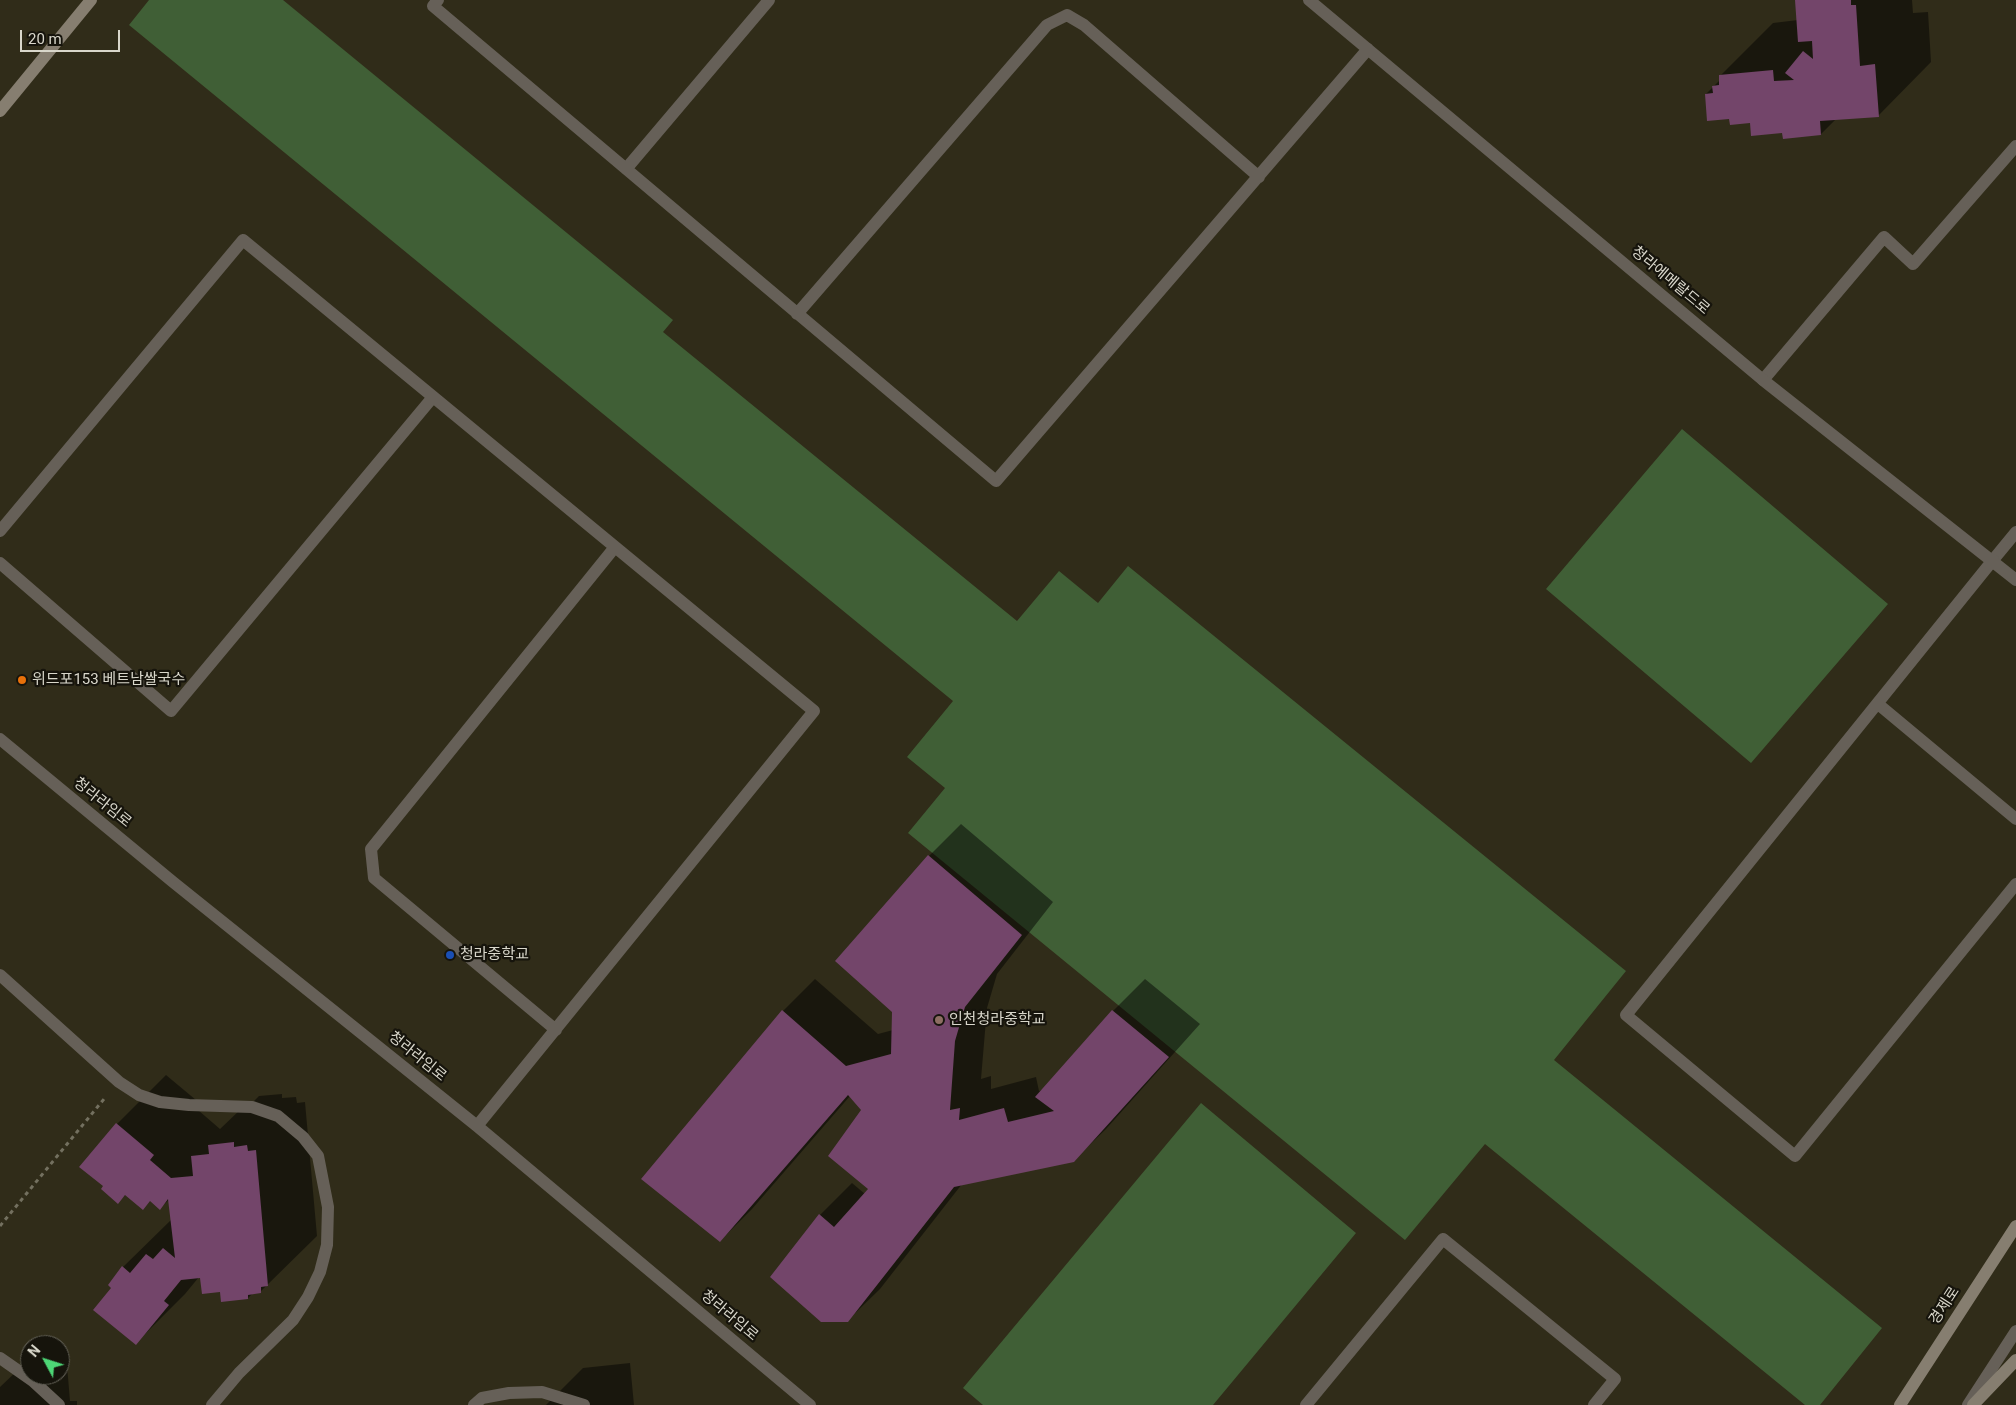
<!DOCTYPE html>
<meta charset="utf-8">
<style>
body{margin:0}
#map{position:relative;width:2016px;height:1405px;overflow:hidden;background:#302c19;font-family:Roboto,sans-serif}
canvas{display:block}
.north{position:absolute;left:20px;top:1335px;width:50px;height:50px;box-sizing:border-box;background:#16140c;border:1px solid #646258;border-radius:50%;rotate:310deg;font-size:14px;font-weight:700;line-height:20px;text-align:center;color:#d9d7cb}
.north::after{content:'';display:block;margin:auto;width:18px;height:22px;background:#4dd676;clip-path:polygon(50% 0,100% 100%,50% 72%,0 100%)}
.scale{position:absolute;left:20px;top:30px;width:100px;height:22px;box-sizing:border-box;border:2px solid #d9d7cb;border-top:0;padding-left:6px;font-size:15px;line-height:18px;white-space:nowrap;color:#d9d7cb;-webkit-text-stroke:4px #16140c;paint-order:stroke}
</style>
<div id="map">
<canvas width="2016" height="1405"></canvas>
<div class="north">N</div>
<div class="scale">20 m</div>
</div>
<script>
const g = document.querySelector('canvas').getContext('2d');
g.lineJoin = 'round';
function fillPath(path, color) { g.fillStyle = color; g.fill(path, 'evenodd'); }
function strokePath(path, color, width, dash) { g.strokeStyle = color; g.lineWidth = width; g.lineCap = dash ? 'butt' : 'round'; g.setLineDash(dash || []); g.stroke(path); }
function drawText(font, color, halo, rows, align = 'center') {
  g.font = font + ' Roboto,"Noto Sans KR",sans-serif'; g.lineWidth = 4.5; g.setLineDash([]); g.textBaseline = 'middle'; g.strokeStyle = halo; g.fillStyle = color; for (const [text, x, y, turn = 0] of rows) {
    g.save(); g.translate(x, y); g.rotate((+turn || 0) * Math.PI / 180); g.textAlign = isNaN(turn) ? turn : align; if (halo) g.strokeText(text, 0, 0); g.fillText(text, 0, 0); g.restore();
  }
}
const green = new Path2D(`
 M149,0h134l390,320 -10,12 354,289 42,-50 39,32 30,-37 498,405 -72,89 328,268 -62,77h-15l-320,-261 -80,96 -497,-407 37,-45 -38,-31 46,-56 -824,-676z
 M1682,429l206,175 -137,159 -205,-174z
 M1201,1103l155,130 -143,172h-230l-20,-17z`);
const shadow = new Path2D(`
 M1797,0h115l1,13 15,-1 3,50 -53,54 -42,3 -15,15 -38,-2 -53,-15 -24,-23 14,-14v-4l53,-53 25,-3z
 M961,824l92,78 -56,72 -10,34 -6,71 10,-3v13l45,-12 3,14 4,-1 70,-79 32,-32 55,45 -94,105 -33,32 -111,23 -82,105 -33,32 -76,-44 49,-62 32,-32 13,11 5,-5 -7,-80 -13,-13 -98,113 -32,32 63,-230 32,-32 63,55 15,-4 1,-19 -57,-50 92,-105z
 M166,1075l36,30 -4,5 22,19 22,-21 6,-1 11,-11 23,-2v4l14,-1 1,6 8,-1 12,134 -57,56 -7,1 -5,5 -27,-7 -22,-14 -14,17 -49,49 -23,-55 10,-21 49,-48 -2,-20 -10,9 -9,-8 -25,-6 -8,8 -1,-78z
 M630,1363l4,42h-88l37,-37z
 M60,1365h7l3,36h7v4h-77v-18l20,-19 10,-1v8h30z`);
const building = new Path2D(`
 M1795,0h56v5h5l4,61 15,-2 4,53 -59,4 1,14 -38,4 -1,-6 -31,3 -1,-13 -20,2 -1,-6 -22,2 -2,-27 8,-1 -1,-7 7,-1v-10l54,-5 1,11 20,-1 -9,-7 18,-22 10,8 -1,-18 -14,1z
 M928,855l94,80 -57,72 -10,34 -5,69 10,-2 -1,12 45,-12 4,14 46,-11 -19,-14 77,-87 57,47 -95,105 -120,25 -106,135h-27l-51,-45 49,-63 15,13 34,-38 -40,-33 33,-46 -13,-15 -128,147 -79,-63 141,-169 64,56 45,-12 1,-42 -57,-51z
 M116,1123l38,32 -4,5 21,18 22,-2 -2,-20 18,-2 -1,-9 26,-3v5l13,-2 1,6 8,-1 12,136 -7,1v6l-13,2v4l-27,3 -1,-10 -18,2 -2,-16 -19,2 -17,21 5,4 -33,40 -43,-35 18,-22 -3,-3 14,-19 8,7 16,-19 7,5 10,-11 12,10 -7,-59 -8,11 -10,-9 -7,9 -18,-15 -7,9 -17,-15 2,-3 -24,-19z`);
const path = new Path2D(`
 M0,1226l104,-127`);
const lane = new Path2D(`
 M1763,380l121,-143 29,27 103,-118
 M1993,560l23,-28
 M0,975l119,107 20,13 21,7 29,3 63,2 26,9 25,21 15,19 10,51 -1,38 -7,27 -12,25 -15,23 -54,53 -27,32
 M0,1358l33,23 26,24
 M474,1405l8,-7 27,-5 33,-1 42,13
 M1968,1405l48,-74`);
const street = new Path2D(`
 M438,0l-5,6 563,475 372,-432
 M1309,0l454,380 253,200
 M626,169l143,-169
 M797,314l250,-289 20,-10 17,10 175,152
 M0,531l243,-291 571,471 -337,415
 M1993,560l-367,455 169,141 221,-272
 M0,563l171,148 262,-314
 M1878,704l138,115
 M0,739l173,143 304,244 333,279
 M556,1030l-182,-152 -3,-29 244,-302
 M1306,1405l137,-166 172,140 -21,26`);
const secondary = new Path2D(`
 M0,111l91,-111
 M1900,1405l116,-179
 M1973,1405l43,-45`);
const markers = [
 [22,680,5,"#e8710a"],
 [450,955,5,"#1a4fb4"],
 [939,1020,5,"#8d6e63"]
];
const streetNames = [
 ["청라에메랄드로",1670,281,40],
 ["청라라임로",102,803,39],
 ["청라라임로",417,1057,39],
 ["경제로",1945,1306,-57],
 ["청라라임로",729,1316,40]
];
const poiNames = [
 ["위드포153 베트남쌀국수",32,680],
 ["청라중학교",460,955],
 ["인천청라중학교",949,1020]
];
fillPath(green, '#405f36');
fillPath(shadow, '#0007');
fillPath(building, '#73456a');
strokePath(path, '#73705f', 3, [4, 4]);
strokePath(lane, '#666058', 12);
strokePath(street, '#666058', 12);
strokePath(secondary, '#867e70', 12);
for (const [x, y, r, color] of markers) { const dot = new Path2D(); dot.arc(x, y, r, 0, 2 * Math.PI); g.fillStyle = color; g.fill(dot); strokePath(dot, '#16140c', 2); }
drawText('15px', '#d9d7cb', '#16140c', streetNames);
drawText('15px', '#d9d7cb', '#16140c', poiNames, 'left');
</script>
